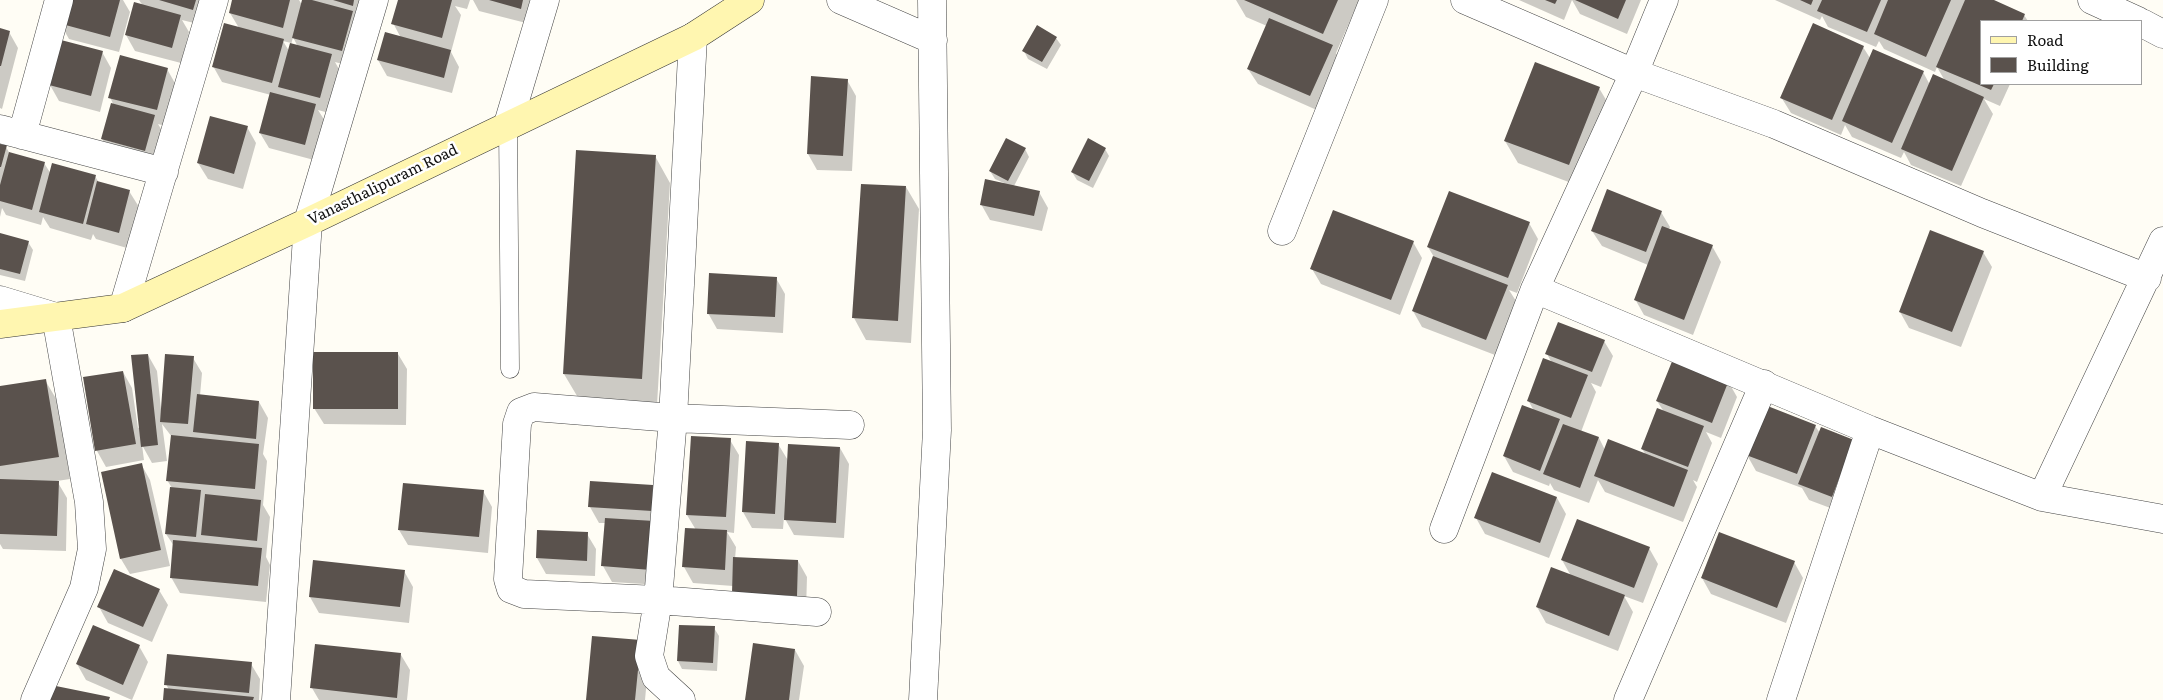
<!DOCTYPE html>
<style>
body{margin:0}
#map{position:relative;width:2163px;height:700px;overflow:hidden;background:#fffdf5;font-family:Literata,serif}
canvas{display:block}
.legend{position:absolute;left:1980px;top:20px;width:162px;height:65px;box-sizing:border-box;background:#fff;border:1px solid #a0a0a0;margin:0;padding:6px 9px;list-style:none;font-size:15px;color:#111}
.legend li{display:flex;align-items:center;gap:10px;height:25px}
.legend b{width:25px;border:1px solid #a0a0a0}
</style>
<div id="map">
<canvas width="2163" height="700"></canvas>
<ul class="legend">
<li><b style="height:6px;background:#fff6b0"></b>Road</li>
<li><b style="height:14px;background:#5a524d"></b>Building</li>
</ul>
</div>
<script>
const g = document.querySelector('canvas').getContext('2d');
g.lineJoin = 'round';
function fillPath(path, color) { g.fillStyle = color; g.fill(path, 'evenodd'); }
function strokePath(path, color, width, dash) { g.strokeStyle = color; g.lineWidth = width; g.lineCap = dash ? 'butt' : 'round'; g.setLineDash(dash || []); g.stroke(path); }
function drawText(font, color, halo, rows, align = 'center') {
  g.font = font + ' Literata,serif'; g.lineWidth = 5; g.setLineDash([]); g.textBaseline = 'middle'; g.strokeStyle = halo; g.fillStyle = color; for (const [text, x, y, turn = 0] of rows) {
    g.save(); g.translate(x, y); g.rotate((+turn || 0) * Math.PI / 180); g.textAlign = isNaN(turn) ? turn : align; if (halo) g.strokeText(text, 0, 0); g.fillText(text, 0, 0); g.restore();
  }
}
const shadow = new Path2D(`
 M66,0h57l7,12 -11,40 -50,-13 -9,-16z
 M139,0h70l-7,25 -20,-5 7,12 -8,31 -46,-12 -9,-16 17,-29z
 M233,0h66l3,5 1,-5h64l-17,66 -15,-4 5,9 -11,42 -11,-3 7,11 -11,39 -45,-12 -9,-15 11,-38 -49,-13 -9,-16 26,-38 -9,-15zM293,37l5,10 -7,-2zM283,41l8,2 -2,8z
 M399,0h71l-3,9 -12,-3 6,9 -10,37 8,15 -7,26 -65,-17 -9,-16 23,-22 -8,-15z
 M473,0h63l-6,24 -51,-13z
 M1236,0h123l-23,53 5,9 -22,49 -61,-27 -10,-15 19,-43 -21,-9z
 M1519,0h122l-14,34 -47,-20 -8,-14 -8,20z
 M1775,0h215l34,15 4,6h-46v63h28l-10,22 -16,-7 9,15 -32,72 -50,-21 -7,-13 -3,6 -49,-21 -7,-12 -4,10 -50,-22 -10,-16 82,-50 7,11 53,14 7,13 15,-4 -8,-14 -2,5 -51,-23 -5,-8 -3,6 -48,-20 -6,-11 -2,4z
 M0,30l9,2 9,16 -16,61 -2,-1z
 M1056,38l5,7 -14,24 -19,-10 -4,-8z
 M102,52l9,16 -11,44 -41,-11 -9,-16z
 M167,69l9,16 -11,41 -7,-2 5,8 -10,35 -42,-12 -9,-16 12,-33 -4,-9z
 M847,80l9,16 -4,75 -35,-1 -9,-16z
 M1599,88l13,22 -30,77 -64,-24 -13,-22z
 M247,127l9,16 -13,46 -35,-10 -10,-16z
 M0,145l6,2 4,7 34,9 7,11 44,2 4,7 30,8 10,16 -12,41 -31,-9 -3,-5 -2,6 -41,-12 -7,-11 -2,8 -35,-10 -4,-7 -2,9z
 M1025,149l4,8 -15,29 25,6 9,16 -6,23 -52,-11 -9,-16 23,-21 -9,-4 -5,-8z
 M1105,149l4,7 -16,32 -16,-8 -5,-8z
 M655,156l15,27 -13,222 -77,-4 -16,-27z
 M906,187l13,22 -8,134 -45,-3 -12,-22z
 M1661,212l9,15 -1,2 43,17 9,16 -28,73 -49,-20 -9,-16 13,-34 -46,-19 -10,-15z
 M1529,223l9,16 -21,54 -8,-3 7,11 -21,54 -73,-28 -9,-16 21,-54 -6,-10z
 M0,234l28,8 5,8 -8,31 -25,-6z
 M1413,242l9,16 -22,57 -79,-31 -9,-15z
 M1983,252l9,15 -31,80 -52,-19 -9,-16z
 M776,278l9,16 -2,39 -66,-4 -9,-16z
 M1604,341l9,15 -12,31 -10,-4 5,9 -15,40 18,6 6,12 41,5 -4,-6 22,-37 -7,-11 71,-20 9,16 -16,41 -15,-6 6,11 -15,39 -4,-2 4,7 -14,35 -78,-30 -7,-12 -9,23 -35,-13 -4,-7 -1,3 -36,-14 -9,-16 30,-45 -6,-11 24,-37 -5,-9z
 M398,354l9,15 -1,56 -82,-1 -10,-16z
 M148,355l9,16 4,38 32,-51 9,15 -2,23 59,6 9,16 -5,36 4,7 -4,44 7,12 -4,40 4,8 -4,37 -86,-9 -9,-16 3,-31 -8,-12 6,-46 -5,-8 5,-43 -10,-13 5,37 -15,2 -10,-18 2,15 -38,7 -9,-16 -13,-73 39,-6 9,16 6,40 2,-1z
 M45,380l13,22 12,77 -13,2 10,17 -1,53 -63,-2 -3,-5v-157z
 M1815,426l5,7 33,8 -12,71 -32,-12 -7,-12 -46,-17 -9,-16z
 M730,440l9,15 -5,78 -7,-1 9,15 -1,12 63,2 9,16 -1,34 -73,-25 -40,-3 -9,-16 12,-37 -9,-15z
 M778,444l11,18 51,-14 9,16 -5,74 -50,-3 -10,-18 -1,12 -31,-1 -9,-16z
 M141,464l9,16 20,86 -40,8 -9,-15z
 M1492,474l65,24 9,16 -17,44 -64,-24 -9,-16z
 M591,482l61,4 10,16 -2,83 -48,-3 -9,-16 2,-43h-6l-9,-16z
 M483,491l9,16 -4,46 -80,-8 -9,-15z
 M538,531l49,3 9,15 -1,27 -49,-2 -9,-16z
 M1649,548l9,16 -15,39 -19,-7 9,16 -15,39 -72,-28 -9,-16 34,-31 -9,-16z
 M315,561l89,10 9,16 -4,36 -90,-10 -9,-16z
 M1794,562l9,16 -17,45 -75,-29 -9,-16z
 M159,590l9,15 -16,37 -44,-19 -9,-16z
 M714,628l5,8 -2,35 -35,-2 -4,-8z
 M139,646l9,16 -16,38 -46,-20 -9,-16z
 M795,650l9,16 -5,34h-52z
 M401,655l9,15 -3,30h-88l-7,-12z
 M649,657l-4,43h-58z
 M251,664l9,15 -1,21h-95l5,-10 -3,-6z`);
const building = new Path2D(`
 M65,0h55l-10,37 -52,-14z
 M159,0h37l-3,10z
 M232,0h58l-7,28 -54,-15z
 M302,0h10l41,11 -11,40 -50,-13z
 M333,0h21l-1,6z
 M398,0h54l-10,38 -51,-14z
 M489,0h34l-2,9z
 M1244,0h94l-15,34z
 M1545,0h12l-2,4z
 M1575,0h51l-8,19z
 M1800,0h13l-2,5z
 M1822,0h59l-14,32 -50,-21z
 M1888,0h63l-25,57 -52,-23z
 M1965,0h29l31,14 -3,7h-40v63h12l-3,6 -55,-23z
 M134,2l47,13 -9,33 -47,-13z
 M1269,18l64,27 -23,51 -63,-27z
 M224,23l60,16 -12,44 -60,-16z
 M1813,23l51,23 -32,74 -52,-22z
 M1037,25l20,12 -15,25 -20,-11z
 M0,28l10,3 -9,35h-1z
 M385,32l66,18 -7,28 -67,-18z
 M61,40l42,11 -12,45 -42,-11z
 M290,43l42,11 -12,44 -42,-11z
 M1873,49l51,22 -32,72 -50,-22z
 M120,55l48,13 -11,42 -49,-12z
 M1535,62l65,25 -31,78 -65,-24z
 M1933,74l51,23 -32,74 -51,-22z
 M811,76l37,3 -5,77 -36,-2z
 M270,92l46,12 -11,41 -46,-12z
 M111,103l44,12 -10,36 -44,-12z
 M210,116l38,10 -14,48 -37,-11z
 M1006,138l20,10 -18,33 -19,-10z
 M1088,138l18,10 -17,33 -18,-9z
 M0,144l7,1 -6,22h-1z
 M576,150l80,5 -14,224 -79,-5z
 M9,152l36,10 -13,48 -32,-9v-16z
 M52,163l44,12 -13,49 -44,-12z
 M985,179l55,12 -6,25 -54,-11z
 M97,181l33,9 -11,43 -33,-9z
 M861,184l45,2 -8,135 -46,-3z
 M1607,189l55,22 -16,41 -55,-21z
 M1449,191l81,31 -22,56 -81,-31z
 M1333,210l81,31 -23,59 -81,-31z
 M1662,226l51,19 -29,75 -50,-20z
 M1930,230l54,21 -32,81 -53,-20z
 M0,233l29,8 -9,33 -20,-5z
 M1433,256l75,29 -22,55 -74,-29z
 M709,273l68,4 -2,40 -68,-3z
 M1558,322l47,18 -13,32 -47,-18z
 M313,352h85v57h-85z
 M148,354l10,91 -17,2 -10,-92z
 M165,354l29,2 -6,68 -28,-2z
 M1543,358l45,17 -17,43 -44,-17z
 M1673,359l56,21 -17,43 -56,-22z
 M123,371l13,73 -41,7 -12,-74z
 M46,379l13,78 -59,9v-80z
 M197,394l62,7 -3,38 -63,-7z
 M1522,405l38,14 -20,52 -37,-15z
 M1765,405l51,20 -19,49 -51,-19z
 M1657,408l47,18 -16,41 -47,-18z
 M1563,424l36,13 -19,51 -37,-14z
 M1821,427l33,13 -22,57 -34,-13z
 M171,435l88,9 -4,45 -89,-8z
 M691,436l40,2 -5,79 -40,-2z
 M1608,439l80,31 -14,37 -80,-31z
 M746,441l33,2 -4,71 -33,-2z
 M788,444l52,3 -4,76 -52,-3z
 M142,463l19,87 -41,9 -19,-87z
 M1492,472l65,25 -17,46 -66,-25z
 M0,479l59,2 -2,55 -57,-2z
 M590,481l63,4 -1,26 -64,-4z
 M403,483l81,7 -5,47 -81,-7z
 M170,487l31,3 -5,47 -31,-3z
 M205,494l56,6 -4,41 -56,-6z
 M605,518l49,3 -3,49 -50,-4z
 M1577,519l73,28 -16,41 -73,-28z
 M685,528l42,2 -2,40 -43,-3z
 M537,530l51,2 -1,29 -51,-3z
 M1719,532l76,29 -18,47 -76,-30z
 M173,540l89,8 -4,38 -88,-8z
 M733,557l65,3 -1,36 -65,-3z
 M313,560l92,10 -5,37 -91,-10z
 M1551,567l74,28 -16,41 -73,-29z
 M114,569l46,20 -17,38 -46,-20z
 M93,625l47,20 -17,40 -47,-21z
 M679,625l36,1 -2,37 -36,-2z
 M592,636l49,4 -6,60h-49z
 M753,643l42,6 -6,51h-44z
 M315,644l86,9 -4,45 -87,-10z
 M167,654l85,8 -3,31 -85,-8z
 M51,685l59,12 -1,3h-61z
 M164,688l90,9 -1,3h-90z`);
const lane = new Path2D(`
 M508,124l2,245`);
const street = new Path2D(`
 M841,0l92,40
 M1465,0l169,73 140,51 208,89 165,65
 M2092,0l46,21
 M2142,23l21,11
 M508,124l37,-124
 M0,129l164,43
 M22,135l37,-135
 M1282,231l92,-231
 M1535,289l335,141 172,67 121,22
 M0,300l56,17 33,185 3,47 -8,39 -49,112
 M123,308l91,-308
 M2042,497l121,-256
 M1444,529l91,-240 99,-216 30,-73
 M817,612l-159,-12 -134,-6 -13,-5 -3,-10 9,-155 4,-12 13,-5 139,11 177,7
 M276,700l32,-478 66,-222
 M681,700l-25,-23 -7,-21 9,-56 15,-182 20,-381
 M923,700l14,-270 -5,-430
 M1628,700l136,-316
 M1781,700l89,-270`);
const secondary = new Path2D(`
 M0,324l123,-16 185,-86 385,-185 57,-37`);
const streetNames = [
 ["Vanasthalipuram Road",383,185,-26]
];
fillPath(shadow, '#0003');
fillPath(building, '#5a524d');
strokePath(lane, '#444', 19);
strokePath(street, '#444', 29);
strokePath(secondary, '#333', 29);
strokePath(lane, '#fff', 18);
strokePath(street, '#fff', 28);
strokePath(secondary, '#fff6b0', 28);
drawText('15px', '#111', '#fff', streetNames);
</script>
